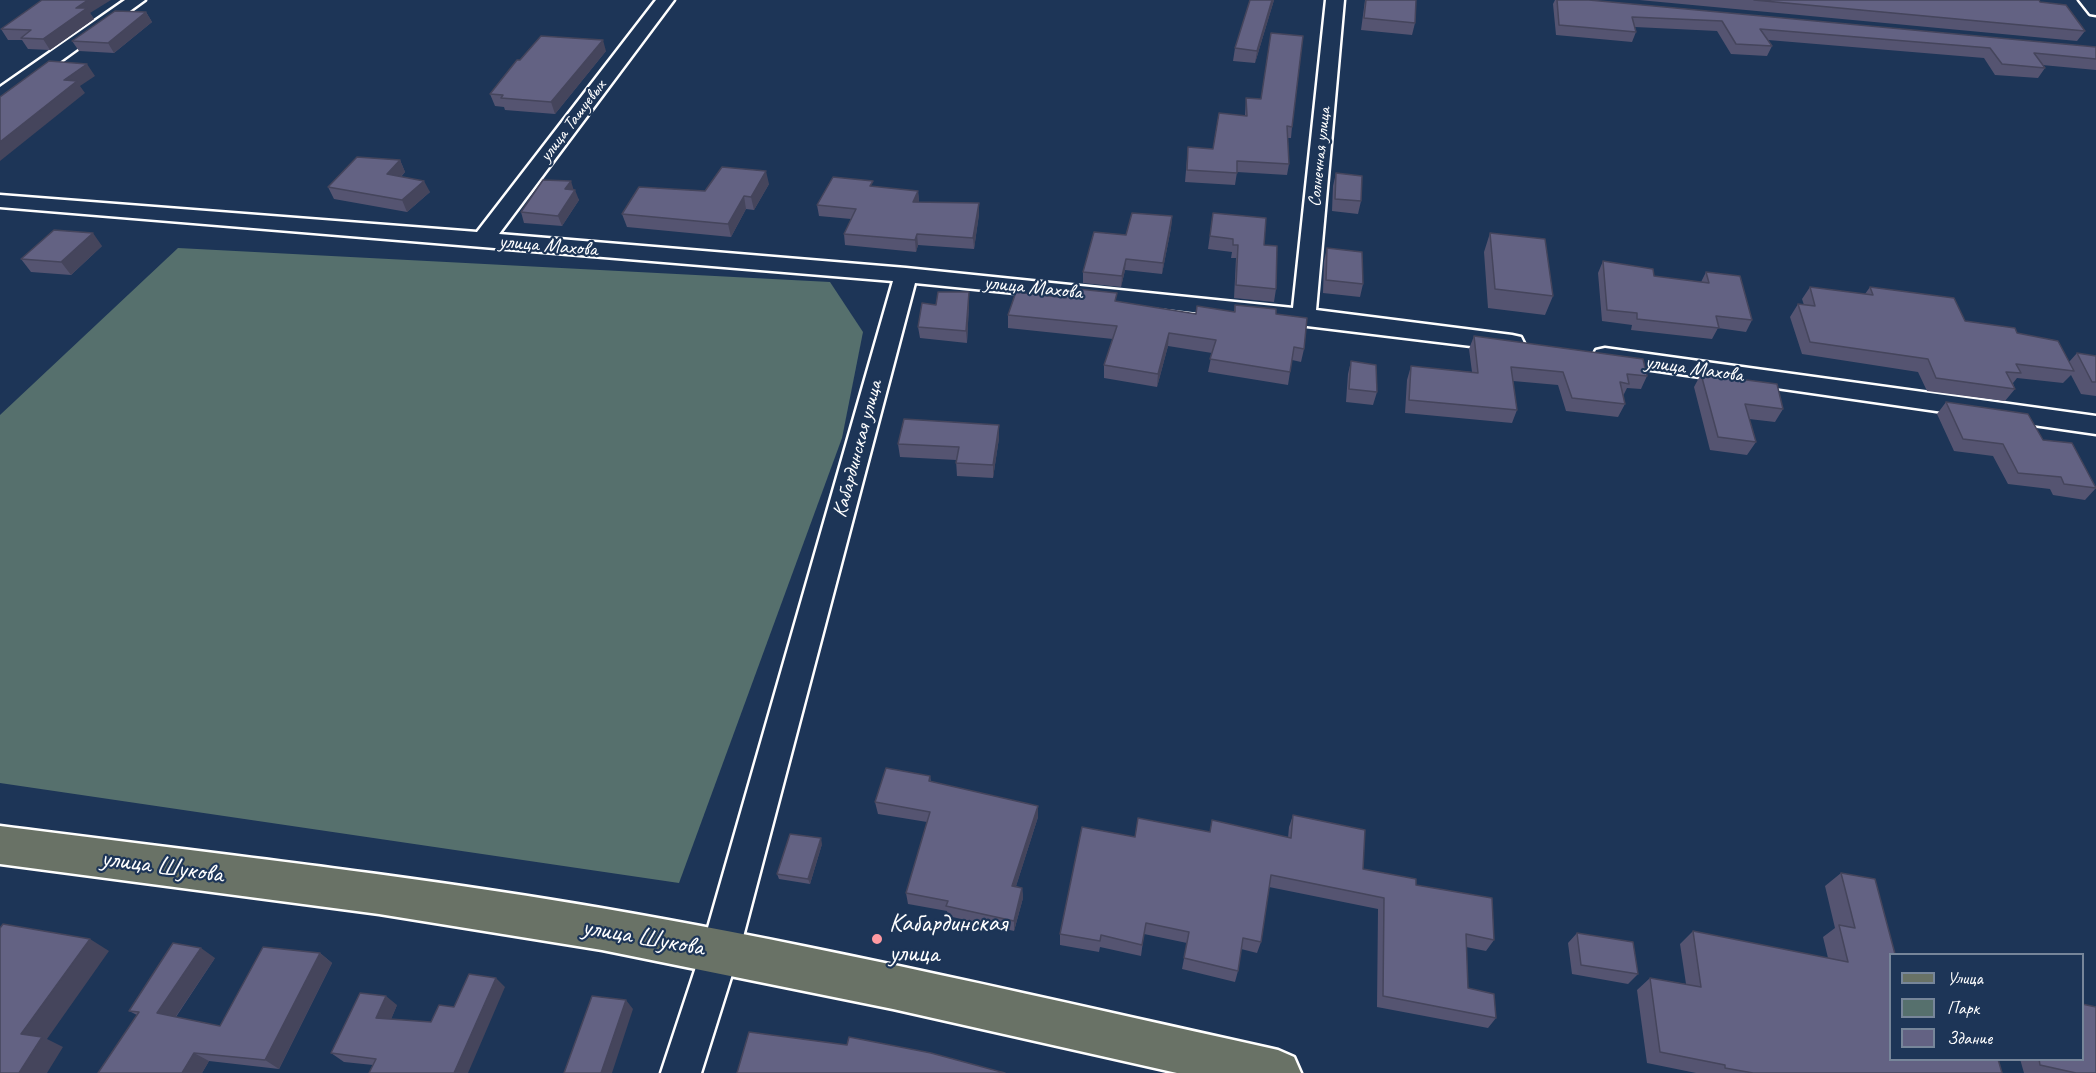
<!DOCTYPE html>
<meta charset="utf-8">
<style>
body{margin:0}
#map{position:relative;width:2096px;height:1073px;overflow:hidden;background:#1d3557;font-family:Caveat,sans-serif}
canvas{display:block}
.legend{position:absolute;left:1889px;top:953px;width:195px;height:108px;box-sizing:border-box;background:#1d3557;border:2px solid #77869a;margin:0;padding:8px 10px;list-style:none;font-size:18px;color:#fff}
.legend li{display:flex;align-items:center;gap:12px;height:30px}
.legend b{width:30px;border:2px solid #77869a}
</style>
<div id="map">
<canvas width="2096" height="1073"></canvas>
<ul class="legend">
<li><b style="height:8px;background:#697266"></b>Улица</li>
<li><b style="height:16px;background:#56706d"></b>Парк</li>
<li><b style="height:16px;background:#636283"></b>Здание</li>
</ul>
</div>
<script>
const g = document.querySelector('canvas').getContext('2d');
g.lineJoin = 'round';
function fillPath(path, color) { g.fillStyle = color; g.fill(path, 'evenodd'); }
function strokePath(path, color, width, dash) { g.strokeStyle = color; g.lineWidth = width; g.lineCap = dash ? 'butt' : 'round'; g.setLineDash(dash || []); g.stroke(path); }
function drawText(font, color, halo, rows, align = 'center') {
  g.font = font + ' Caveat,sans-serif'; g.lineWidth = 4.5; g.setLineDash([]); g.textBaseline = 'middle'; g.strokeStyle = halo; g.fillStyle = color; for (const [text, x, y, turn = 0] of rows) {
    g.save(); g.translate(x, y); g.rotate((+turn || 0) * Math.PI / 180); g.textAlign = isNaN(turn) ? turn : align; if (halo) g.strokeText(text, 0, 0); g.fillText(text, 0, 0); g.restore();
  }
}
const green = new Path2D(`
 M178,248l652,34 33,50 -21,106 -163,445 -679,-100v-368z`);
const minor = new Path2D(`
 M125,0h20l-138,100 -7,2v-15z
 M656,0h18l-175,234 407,34 387,40 33,-308h18l-28,310 196,25 9,2 3,6 -3,6 -9,2 -377,-46 -220,-22 -176,669 -38,121h-40l40,-121 192,-671 -893,-74v-12l477,37z
 M2079,0h17v15l-6,-1z
 M1605,348l491,68v18l-500,-72 -3,-6 3,-6z`);
const major = new Path2D(`
 M0,826c201,26 402,48 601,82 227,39 452,92 677,142l16,7 7,16h-124l-284,-64 -291,-59 -223,-36 -379,-50z`);
const wall = new Path2D(`
 M1250,0h24l-19,63 -22,-2 2,-13z
 M1365,0h51l-1,23 -3,12 -51,-5z
 M1555,0h34l507,47v23l-54,-5 3,3 -7,10 -43,-3 -11,-17 -216,-18 4,6 -5,10 -36,-2 -14,-23 -82,-4 1,5 -4,10 -76,-7 -3,-31z
 M1639,0h400l1,2 45,29 -8,10z
 M146,12l6,10 -38,31 -35,-2 -7,-10z
 M90,13l4,6 -44,31 -22,-1 -6,-9h-14l-7,-11z
 M606,51l-51,63 -50,-4 -1,-3 -9,-1 -5,-12 30,-34z
 M1246,98l46,29 -1,11h-3l1,26 -2,11 -50,-3 -2,13 -50,-3 3,-35 25,2 32,-34z
 M400,160l5,12 -4,5 29,15 -23,20 -73,-13 -6,-12z
 M1336,173l25,28 -3,13 -26,-3 1,-25z
 M769,184l-15,26 -8,-1 -15,28 -104,-10 -5,-13 83,-23z
 M874,187l44,4 1,11 60,12 -5,35 -56,-4 -2,7 -71,-7 -1,-11 7,-15 -32,-3 -2,-11z
 M573,190l6,10 -17,26 -38,-3 -3,-11z
 M1213,213l51,32 12,44 -2,13 -40,-4 2,-40h-5l1,-6 -24,-3z
 M1172,216l-1,12 -9,46 -37,-4 -4,17 -38,-4v-11l43,-37z
 M1490,233l63,63 -8,19 -57,-7 -4,-56z
 M102,246l-31,29 -40,-3 -10,-13z
 M1327,248l36,36 -3,13 -37,-4 1,-32z
 M1603,261l51,15 47,6 5,-10 46,48 -6,12 -28,-4 -6,11 -81,-9 1,-5 -30,-4 -4,-48z
 M1810,287l55,7 5,-7 95,34 52,12 52,29 8,-9 19,3v40l-15,-2 -10,-19 -8,8 -46,-5 -4,5 2,6 -10,12 -78,-10 -9,-19 -116,-18 -12,-37 8,-13 6,1 -2,-6z
 M1116,301l80,13 38,-2 1,-7 41,9 28,35 -3,13 -9,-2 -4,25 -80,-13 4,-19 -44,-7 -11,41 -53,-9v-13l9,-26 -105,-11v-13z
 M969,304l-2,39 -47,-5 -2,-11 18,-22z
 M1474,336l173,40 -6,13 -14,-1 -4,8 2,8 -7,13 -52,-6 -8,-26 -45,-4 4,29 -5,13 -107,-10 2,-33 4,-14 61,6 -3,-23z
 M1351,361l26,31 -4,13 -27,-3 2,-28z
 M1701,374l82,35 -8,13 -26,-3 7,23 -9,13 -37,-5 -16,-63z
 M1946,402l97,38 53,48 -11,12 -32,-5 -3,-6 -42,-5 -15,-28 -39,-5 -17,-37z
 M999,425v13l-6,40 -36,-2 -1,-16 -56,-3 -2,-13z
 M930,776l1,6 107,35 -22,69 6,2 1,10 -9,33 -66,-15 -1,-5 -39,-7 -2,-11 21,-71 -49,-8 -3,-12z
 M1293,815l70,54 53,16 78,55 -8,11 -20,-4 2,41 28,30 -8,10 -111,-21 1,-98 -109,-22 -8,55 -4,11 -16,-4 -3,22 -3,11 -53,-13 5,-26 -43,-9 -3,22 -41,-9 -1,5 -39,-7v-11l75,-97 153,1 1,-11z
 M822,844l-12,40 -31,-5 -2,-5z
 M1841,873l49,186 112,14h-306l-49,-10 -10,-73 13,-12 36,6 -6,-40 13,-13 135,27 -5,-21 12,-9 -10,-42z
 M1577,933l61,41 -10,10 -56,-10 -4,-31z
 M320,953l12,10 -53,106 -70,-8 -7,12 -65,-58 -8,-4 86,-53 -39,59 44,9z
 M505,987l-132,78 -29,-3 -13,-9 66,-48 -6,14 40,3 23,-15z
 M2020,1059h62l14,14h-72z`);
const shadedWall = new Path2D(`
 M88,0h23l-21,13 4,6 -44,31 -7,-11 33,-31z
 M1272,0h2l-19,63 2,-12z
 M146,12l6,10 -38,31 -6,-10z
 M603,40l3,11 -51,63 -4,-12z
 M87,64l8,12 -15,10 5,7 -85,68v-19l64,-62z
 M400,160l5,12 -13,14 -5,-12z
 M766,171l3,13 -15,26 -3,-13z
 M424,181l6,11 -23,20 -5,-12z
 M571,181l3,10 -9,-2z
 M575,190l4,10 -17,26 -4,-10z
 M918,191l1,11h-6z
 M744,196l2,13 -15,28 -3,-13z
 M979,203v11l-5,35 -1,-11z
 M1172,216l-1,12 -9,46 1,-11z
 M93,233l9,13 -31,29 -10,-13z
 M917,234l1,11 -2,7 -1,-12z
 M1126,259l-1,11 -4,17 1,-11z
 M969,292v12l-2,39 -1,-12z
 M1169,333l-1,13 -11,41 1,-13z
 M999,425v13l-6,40v-13z
 M1038,806v11l-25,79 -1,-10z
 M821,838l1,6 -12,40 -2,-5z
 M1022,888l1,10 -9,33v-10z
 M90,939l19,12 -62,88 16,8 -16,26h-28l2,-39z
 M201,948l14,10 -43,64 -15,-9z
 M320,953l12,10 -53,106 -14,-9z
 M496,978l9,9 -37,86h-14z
 M386,996l11,9 -9,22 -12,-9z
 M626,1000l7,9 -21,64h-11z
 M194,1053l15,8 -7,12h-20z`);
const building = new Path2D(`
 M42,0h46l-12,8h11l-44,31 -22,-1 10,-8 -30,-1z
 M1250,0h22l-15,51 -22,-3z
 M1366,0h50l-1,23 -51,-5z
 M1557,0h32l507,47v12l-62,-6 11,15 -43,-4 -12,-16 -230,-19 12,17 -36,-2 -14,-23 -90,-4 4,15 -77,-7z
 M1754,0h285l1,2 26,3 19,26z
 M115,11l31,1 -38,31 -36,-2z
 M1271,33l32,3 -11,91 -5,-1 2,38 -52,-3v12l-50,-3 1,-23 25,2 6,-36 28,3 -1,-18 15,1z
 M541,36l62,4 -52,62 -50,-4 2,-3 -13,-1 27,-34h3z
 M49,61l38,3 -23,16 13,1 -77,61v-45z
 M357,157l43,3 -13,14 37,7 -22,19 -74,-13z
 M722,167l44,4 -15,26 -7,-1 -16,28 -106,-10 17,-27 66,4z
 M1336,173l26,3 -1,25 -26,-2z
 M833,177l40,4 -3,5 48,5 -5,11 66,1 -6,35 -56,-4 -2,6 -71,-6 12,-25 -39,-4z
 M543,180l28,1 -6,8 10,1 -17,26 -37,-4z
 M1132,213l40,3 -9,47 -37,-4 -4,17 -39,-4 11,-40 32,3z
 M1213,213l53,5 -2,27 13,1 -1,43 -40,-4 2,-40h-5v-6l-23,-3z
 M54,230l39,3 -32,29 -40,-3z
 M1490,233l55,6 8,57 -58,-7z
 M1327,248l35,4 1,32 -37,-4z
 M1603,261l50,8 1,7 55,7 -3,-11 34,4 12,44 -36,-4 3,12 -82,-9v-6l-30,-3z
 M1810,287l63,8 -3,-8 84,11 11,23 50,7 2,5 41,8 16,30 -58,-7 5,9 -15,-1 9,17 -79,-11 -8,-19 -118,-17 -12,-38 17,2z
 M1078,289l39,4 -2,8 81,13 1,-8 38,6v-7l41,4v5l31,4 -3,31 -10,-2 -4,25 -80,-13 6,-19 -47,-7 -11,41 -54,-9 13,-39 -109,-11 8,-23 50,6 1,-6 10,2z
 M938,292h31l-3,39 -48,-4 4,-24 14,2z
 M1474,336l169,23 4,17 -20,-2 2,10 -9,-2 5,22 -53,-6 -9,-26 -52,-5 6,43 -108,-10 2,-34 67,7z
 M2077,353l19,3v26h-4z
 M1351,361l25,4 1,27 -28,-3z
 M1701,374l76,10 6,25 -38,-5 11,38 -38,-5z
 M1946,402l82,12 15,26 29,3 24,45 -32,-4 -3,-7 -43,-4 -15,-29 -40,-5z
 M904,419l95,6 -6,40 -37,-2 3,-16 -61,-3z
 M886,768l44,8 -1,5 109,25 -26,80 10,2 -8,33 -68,-15 2,-5 -42,-8 24,-81 -55,-10z
 M1293,815l72,15 -2,39 53,10v6l76,13 2,42 -28,-6 2,54 26,6 2,24 -113,-22 1,-98 -113,-23 -10,67 -18,-4 -5,33 -54,-13 5,-26 -43,-9 -4,22 -41,-10 -1,6 -40,-7 22,-107 53,10 3,-19 72,14 2,-12 79,18z
 M790,834l31,4 -13,41 -31,-5z
 M1841,873l34,6 20,75h-5v105h108l4,14h-249l-28,-5v-3l-65,-13 -10,-74 51,9 -8,-56 155,31 -9,-37 16,3z
 M3,924l87,15 -69,95 21,3 -23,36h-19v-145z
 M1577,933l56,9 5,32 -57,-9z
 M173,943l28,5 -44,65 63,13 43,-79 57,6 -55,107 -71,-7 -12,20h-84l41,-61 -10,-1z
 M469,974l27,4 -42,95h-85l7,-14 -45,-6 29,-60 26,3 -10,22 55,4 8,-17 15,2z
 M592,996l34,4 -25,73h-37z
 M2082,1004l14,3v66h-20l-36,-8 -1,-6h43z
 M749,1032l98,13 2,-8 82,16 74,20h-268z`);
const markers = [
 [877,939,6,"#ff9aa2"]
];
const farStreetnames = [
 ["улица Ташуевых",573,121,-53],
 ["Солнечная улица",1320,157,-84]
];
const streetNames = [
 ["улица Махова",548,246,5],
 ["улица Махова",1033,288,6],
 ["улица Махова",1694,369,8],
 ["Кабардинская улица",858,449,-75]
];
const nearStreetnames = [
 ["улица Шукова",162,867,8],
 ["улица Шукова",643,938,10]
];
const nearPoinames = [
 ["Кабардинская",889,924],
 ["улица",889,954]
];
fillPath(green, '#56706d');
strokePath(minor, '#fff', 5);
strokePath(major, '#fff', 5);
fillPath(minor, '#1d3557');
fillPath(major, '#697266');
fillPath(wall, '#555471');
fillPath(shadedWall, '#45455c');
fillPath(building, '#636283');
strokePath(building, '#45455c', 1.5);
for (const [x, y, r, color] of markers) { const dot = new Path2D(); dot.arc(x, y, r, 0, 2 * Math.PI); g.fillStyle = color; g.fill(dot); strokePath(dot, '#1d3557', 2); }
drawText('18px', '#fff', '#1d3557', farStreetnames);
drawText('21px', '#fff', '#1d3557', streetNames);
drawText('26px', '#fff', '#1d3557', nearStreetnames);
drawText('26px', '#fff', '#1d3557', nearPoinames, 'left');
</script>
